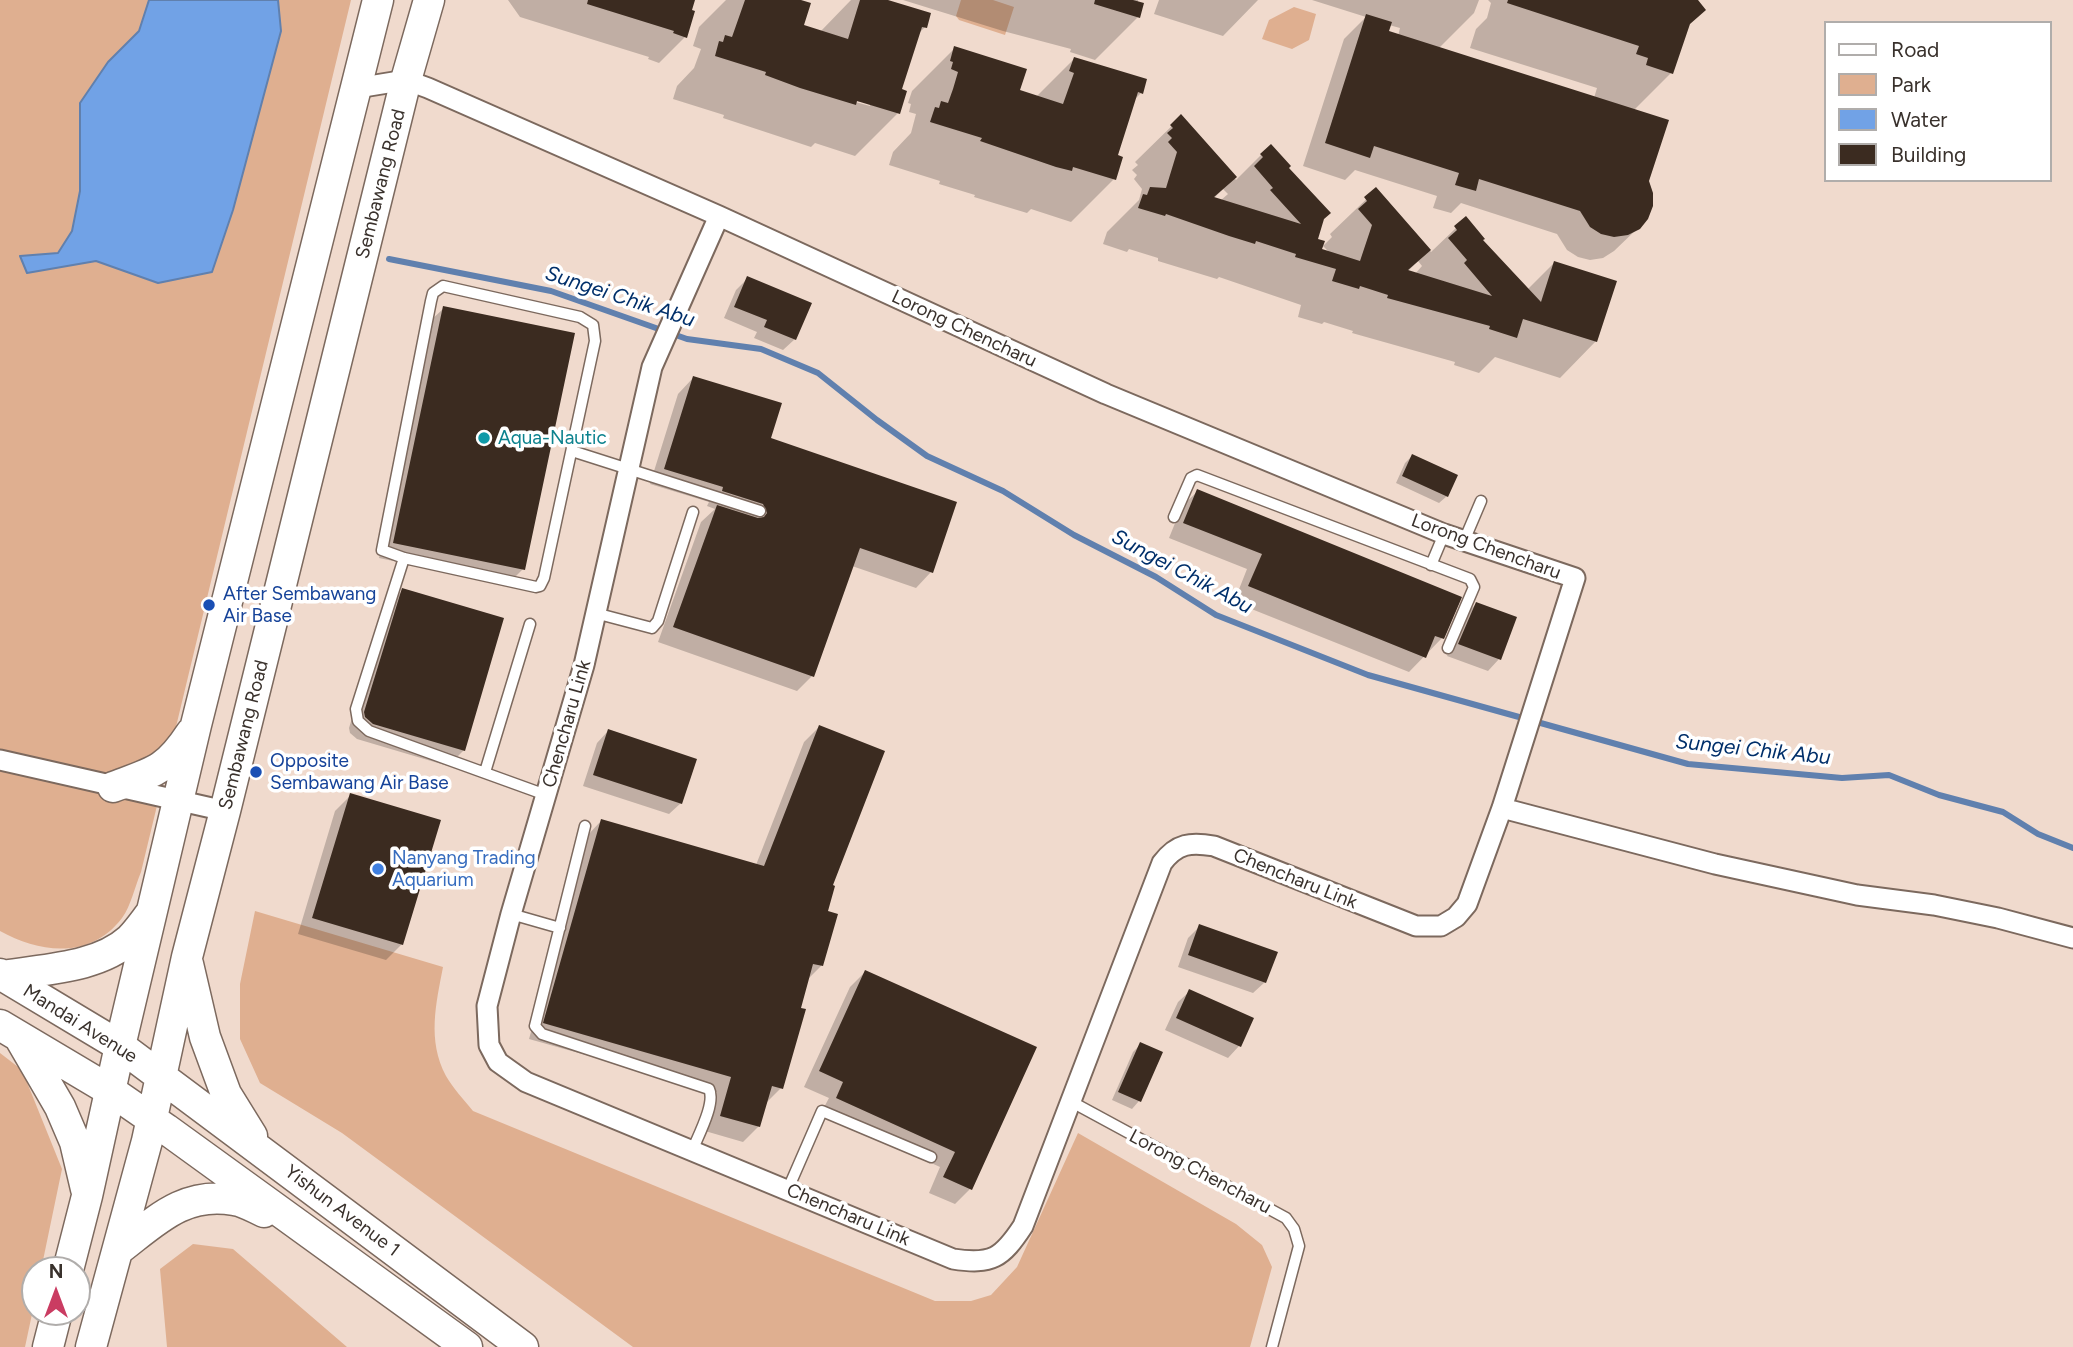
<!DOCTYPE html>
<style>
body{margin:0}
#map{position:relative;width:2073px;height:1347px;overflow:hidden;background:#f0dacd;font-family:Figtree,sans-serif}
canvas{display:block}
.legend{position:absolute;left:1824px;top:21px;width:228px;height:161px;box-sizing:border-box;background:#fff;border:2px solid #b0adab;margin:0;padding:9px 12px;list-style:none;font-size:21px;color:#39312c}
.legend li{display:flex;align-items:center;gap:14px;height:35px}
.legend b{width:35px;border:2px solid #b0adab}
.north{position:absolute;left:21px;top:1256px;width:70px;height:70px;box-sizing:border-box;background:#fff;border:2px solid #b0adab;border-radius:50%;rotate:0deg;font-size:19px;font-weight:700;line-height:28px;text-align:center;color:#39312c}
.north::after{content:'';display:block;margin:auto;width:24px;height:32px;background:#ca3c62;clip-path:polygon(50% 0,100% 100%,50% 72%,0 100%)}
</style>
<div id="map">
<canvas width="2073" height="1347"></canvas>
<ul class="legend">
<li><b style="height:9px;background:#fff"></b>Road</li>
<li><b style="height:19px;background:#dfaf90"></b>Park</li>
<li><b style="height:19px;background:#71a2e6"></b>Water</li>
<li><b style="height:19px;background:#3b2b20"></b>Building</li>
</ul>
<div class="north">N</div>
</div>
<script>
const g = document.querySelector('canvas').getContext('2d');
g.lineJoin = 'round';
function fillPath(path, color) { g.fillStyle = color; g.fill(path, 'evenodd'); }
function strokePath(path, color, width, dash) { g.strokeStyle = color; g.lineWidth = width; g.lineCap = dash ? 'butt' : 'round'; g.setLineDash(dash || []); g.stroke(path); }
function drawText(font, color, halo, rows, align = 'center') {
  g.font = font + ' Figtree,sans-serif'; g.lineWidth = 7; g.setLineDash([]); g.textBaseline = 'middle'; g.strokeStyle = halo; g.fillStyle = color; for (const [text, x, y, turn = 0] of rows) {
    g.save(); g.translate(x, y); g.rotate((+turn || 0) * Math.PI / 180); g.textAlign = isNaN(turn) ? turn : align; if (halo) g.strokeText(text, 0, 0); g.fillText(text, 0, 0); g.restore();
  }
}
const green = new Path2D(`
 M0,0h351l-210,872c-6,14 -10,34 -19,46 -31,41 -81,36 -122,13z
 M961,0h32l21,7 -9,28 -46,-15 -3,-4z
 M1294,7l22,7 -7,26 -17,9 -30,-10 7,-19z
 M255,911l188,56c-7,37 -16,73 3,109 7,12 18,24 27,35l462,190h36l20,-6 26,-28 61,-134 158,91 26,21 10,22 -22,80h-617l-291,-214 -82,-50 -20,-44v-55z
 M0,1053l22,17 40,99 -21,101h-6v30l-10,47h-25z
 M193,1244l40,5 114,98h-180l-7,-78z`);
const water = new Path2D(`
 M149,0h129l3,31 -48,179 -21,62 -54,11 -62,-22 -69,12 -7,-17 38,-3 14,-22 8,-40v-88l28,-41 31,-31z`);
const shadow = new Path2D(`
 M508,0h185l-8,37 -26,26 -11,-4 1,-2 -129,-40z
 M726,0h69l7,26 18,6 31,-32h31l43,27 -7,7 -18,57 -2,22 -43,43 -40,-13 -4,4 -88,-29 1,-3 -51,-16 4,-13 17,-18 7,-19 -8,-3 6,-19zM848,100l22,3v3z
 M903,0h235v17l-43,43 -25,-8 1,-3 -68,-18z
 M1258,0l-35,36 -69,-22 5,-14z
 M1312,0h167l-5,13 -36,36 156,49 3,-10 -127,-40 6,-19 11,-11 4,-15 -3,-3h207l-24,73 -38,38 14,70 -9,47 -24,23 -11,7 -13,2 -12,-3 -11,-7 -10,-16 -96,-31 -10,10 -18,-5 4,-12 -82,-26 -10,10 -42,-14 41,-127 22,-22zM1389,25l11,3 -2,8 -12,-4z
 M955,48l63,44 18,5 38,-38 67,34 -7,7 -18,56 -2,23 -43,43 -40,-13 -4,4 -53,-16 1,-2 -36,-11 1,-3 -51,-16 4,-13 18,-19 5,-19 -7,-2 2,-8 -3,-1 4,-12z
 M1181,117l55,63 25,-25 25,13 36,51 -7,21 5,10 10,3 -7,-7 9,-9 -2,-3 46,-44 55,62 25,-24 25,12 46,50 27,-27 42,78 -36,37 -65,-21 -16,16 -25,-8 1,-3 -103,-29 1,-2 -29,-9 -2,2 -24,-7 3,-12 -82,-28 -2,2 -59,-18v-3l-29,-9 -2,3 -24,-8 4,-12 32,-32 3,-11 -8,-10 3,-4 -5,-5 6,-5 -3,-3zM1223,189l5,5 -8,7 -7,-2zM1418,261l4,5 -7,8 -7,-3z
 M748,278l47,61 -12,11 -29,-12 3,-6 -33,-14 12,-28z
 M444,308l79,261 -16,16 -128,-27 49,-235z
 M693,378l238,194 -15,16 -64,-22 -40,110 -15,15 -139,-49 43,-120 14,-13 -8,-3 2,-4 -59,-18 28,-90z
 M1412,456l35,40 -8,7 -43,-20 9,-20z
 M1198,491l244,147 -33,34 -175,-70 13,-33 -78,-31 13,-32z
 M403,590l61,160 -16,16 -91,-27 -7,-6 -1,-5 38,-122z
 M1476,604l23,55 -11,12 -41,-15 18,-41z
 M819,727l11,159 -9,80 -14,14 -26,108 -16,16 -6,22 -16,16 -38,-11 12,-39 -188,-53 57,-202 15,-16 155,44 48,-123z
 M608,731l73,72 -12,11 -86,-28 14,-43z
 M351,795l51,149 -16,16 -88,-26 37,-123z
 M1200,926l65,56 -12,11 -75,-26 10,-29z
 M865,972l170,76 -65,141 -15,15 -26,-11 11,-26 -119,-54 8,-15 -25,-11 46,-100z
 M1190,991l62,28 -13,27 -11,12 -63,-28 13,-28z
 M1141,1044l19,9 -21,48 -7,8 -20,-9 21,-48z`);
const stream = new Path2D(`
 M389,259l162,32 136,48 74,10 57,24 59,47 50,36 76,35 71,44 82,42 60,38 152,60 320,89 154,14 47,-3 50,20 64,17 35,22 35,14`);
const building = new Path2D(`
 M588,0h107l-3,10 3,1 -8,27 -14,-5 1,-2 -87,-27z
 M745,0h56l10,3 -7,22 44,14 12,-39h28l43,13 -4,15 -5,-1 -20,62 5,2 -7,23 -43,-13 -1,4 -56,-17 -35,-13 1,-3 -51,-16 4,-15 4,1 2,-7 7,2z
 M1095,0h38l11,3 -4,15 -46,-14z
 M1508,0h190l8,10 -16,14 -17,50 -27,-9 2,-7 -12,-4 3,-8 -132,-43z
 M1366,14l26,8 -3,9 280,89 -20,61 4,12v13l-5,13 -8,10 -12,6 -14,2 -13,-3 -11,-7 -10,-16 -101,-32 -3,12 -21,-6 4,-12 -85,-27 -4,12 -45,-15z
 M954,46l73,23 -7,21 43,14 11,-31 -5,-2 5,-14 73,22 -4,15 -5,-2 -6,19 -14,44 5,2 -7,23 -43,-13 -1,4 -16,-4 -76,-26 2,-3 -52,-16 5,-15 4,1 2,-7 7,2 5,-14 5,-17 -7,-3 2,-7 -3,-1z
 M1181,114l56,63 -23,20 87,27 -31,-34 3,-2 -19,-22 9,-9 -3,-3 11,-10 20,22 -2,2 42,45 -7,6 -6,20 7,2 -3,8 38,12 12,-36 -14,-16 9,-8 -3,-4 12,-10 55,63 -23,20 84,26 -28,-33 3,-3 -19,-22 9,-8 -3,-4 12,-10 19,23 -2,1 58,62 13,-41 63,20 -20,61 -74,-23 -6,19 -28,-9 1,-3 -103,-28 1,-3 -28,-9 -1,3 -27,-8 4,-12 -41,-12 1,-3 -40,-13 -1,3 -26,-8 -63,-22 -1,2 -27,-8 5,-14 4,1 3,-8 16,1 11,-36 -9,-10 4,-4 -5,-5 6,-5 -3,-3z
 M747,276l65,27 -16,37 -32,-13 3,-7 -33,-13z
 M443,306l132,27 -50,237 -132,-27z
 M693,376l89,27 -11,35 186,64 -24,71 -73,-25 -46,129 -141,-50 44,-122 41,13 6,-1 3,-4 -4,-9 -41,-13 1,-4 -59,-18z
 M1412,454l46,21 -10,22 -46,-21z
 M1197,489l265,108 -18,42 -9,-3 -9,22 -178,-72 14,-32 -79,-31z
 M402,588l102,30 -39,133 -92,-27 -8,-7 -1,-5z
 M1476,602l41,15 -16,43 -43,-16z
 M819,725l66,26 -52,134 2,1 -7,25 10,3 -15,52 -10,-2 -12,44 5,1 -23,80 -11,-3 -12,41 -40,-11 11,-39 -188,-54 58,-204 163,47z
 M608,729l89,30 -15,45 -89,-29z
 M350,793l91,27 -38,125 -91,-27z
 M1199,924l79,28 -12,31 -78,-28z
 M865,970l172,77 -65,143 -29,-13 12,-25 -119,-54 7,-16 -24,-11z
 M1189,989l65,29 -13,29 -65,-29z
 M1140,1042l23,10 -22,50 -23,-10z`);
const lane = new Path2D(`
 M443,286l137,31 13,8 2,16 -51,237 -4,8 -4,1 -132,-29 -22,-8 49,-249 2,-8z
 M572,451l188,60
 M1174,517l17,-39 6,-3 273,104 4,8 -26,61
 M1464,541l17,-40
 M404,558l-48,151 2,12 11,10 177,64
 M1431,565l13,-31
 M595,613l57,15 6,-7 35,-109
 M485,772l45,-148
 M585,826l-50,200 7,8 167,55c7,14 -11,47 -17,62
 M511,914l49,14
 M1070,1101l216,117 8,11 5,17 -27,101
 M788,1189l34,-78 109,46`);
const street = new Path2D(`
 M357,88l49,-8 22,8 291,128 387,178 338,140 131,44 -73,230 -35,96 -11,13 -15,9h-25l-202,-80c-23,-4 -37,-3 -52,17l-139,363c-21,32 -31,39 -70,33l-427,-177 -28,-20 -9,-17 -2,-39 24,-92 73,-249 68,-298 67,-151
 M0,760l225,51
 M1502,808l213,56 142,31 77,10 64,13 75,20`);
const primary = new Path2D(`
 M113,787c41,-15 53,-16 78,-54
 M188,964l17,73 21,57 26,42
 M0,974l120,72 403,301
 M4,976c40,-7 94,-8 126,-37 8,-8 14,-17 21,-26
 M0,1025l111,66 55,38 301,218
 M21,1040l39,67 15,35 11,47
 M118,1250c37,-28 65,-59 116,-50 10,1 21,8 30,12
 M68,1270l19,-74 33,-150 76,-321 182,-725
 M48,1347l9,-35
 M91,1347l56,-206 40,-184 38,-146 181,-731 23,-80`);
const markers = [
 [484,438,7,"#0f9aa8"],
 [209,605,7,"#1a4fb4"],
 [256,772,7,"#1a4fb4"],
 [378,869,7,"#3f7fe0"]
];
const streetNames = [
 ["Sembawang Road",381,184,-76],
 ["Lorong Chencharu",964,329,25],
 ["Lorong Chencharu",1486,547,20],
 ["Chencharu Link",567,724,-74],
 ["Sembawang Road",244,735,-76],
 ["Chencharu Link",1295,879,22],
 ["Mandai Avenue",80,1024,32],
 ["Lorong Chencharu",1200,1172,28],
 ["Yishun Avenue 1",342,1211,37],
 ["Chencharu Link",848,1215,23]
];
const cultureNames = [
 ["Aqua-Nautic",498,438]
];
const transitNames = [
 ["After Sembawang",223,594],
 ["Air Base",223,616],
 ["Opposite",270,761],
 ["Sembawang Air Base",270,783]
];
const shopNames = [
 ["Nanyang Trading",392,858],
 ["Aquarium",392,880]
];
const waterNames = [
 ["Sungei Chik Abu",620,297,18],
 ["Sungei Chik Abu",1182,572,28],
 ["Sungei Chik Abu",1753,750,6]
];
fillPath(green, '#dfaf90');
fillPath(water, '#71a2e6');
strokePath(water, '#6080ae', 2);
fillPath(shadow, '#0003');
strokePath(stream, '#6080ae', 6);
fillPath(building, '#3b2b20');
strokePath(lane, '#7c695e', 13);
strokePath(street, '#7c695e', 23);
strokePath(primary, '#7c695e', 33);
strokePath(lane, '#fff', 10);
strokePath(street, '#fff', 19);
strokePath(primary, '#fff', 30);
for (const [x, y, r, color] of markers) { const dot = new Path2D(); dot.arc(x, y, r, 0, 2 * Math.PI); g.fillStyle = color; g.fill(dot); strokePath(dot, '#fff', 2.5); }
drawText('19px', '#39312c', '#fff', streetNames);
drawText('19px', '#0d838f', '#fff', cultureNames, 'left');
drawText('19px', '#164399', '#fff', transitNames, 'left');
drawText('19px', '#366cbe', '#fff', shopNames, 'left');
drawText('italic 21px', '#002f6a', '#fff', waterNames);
</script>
